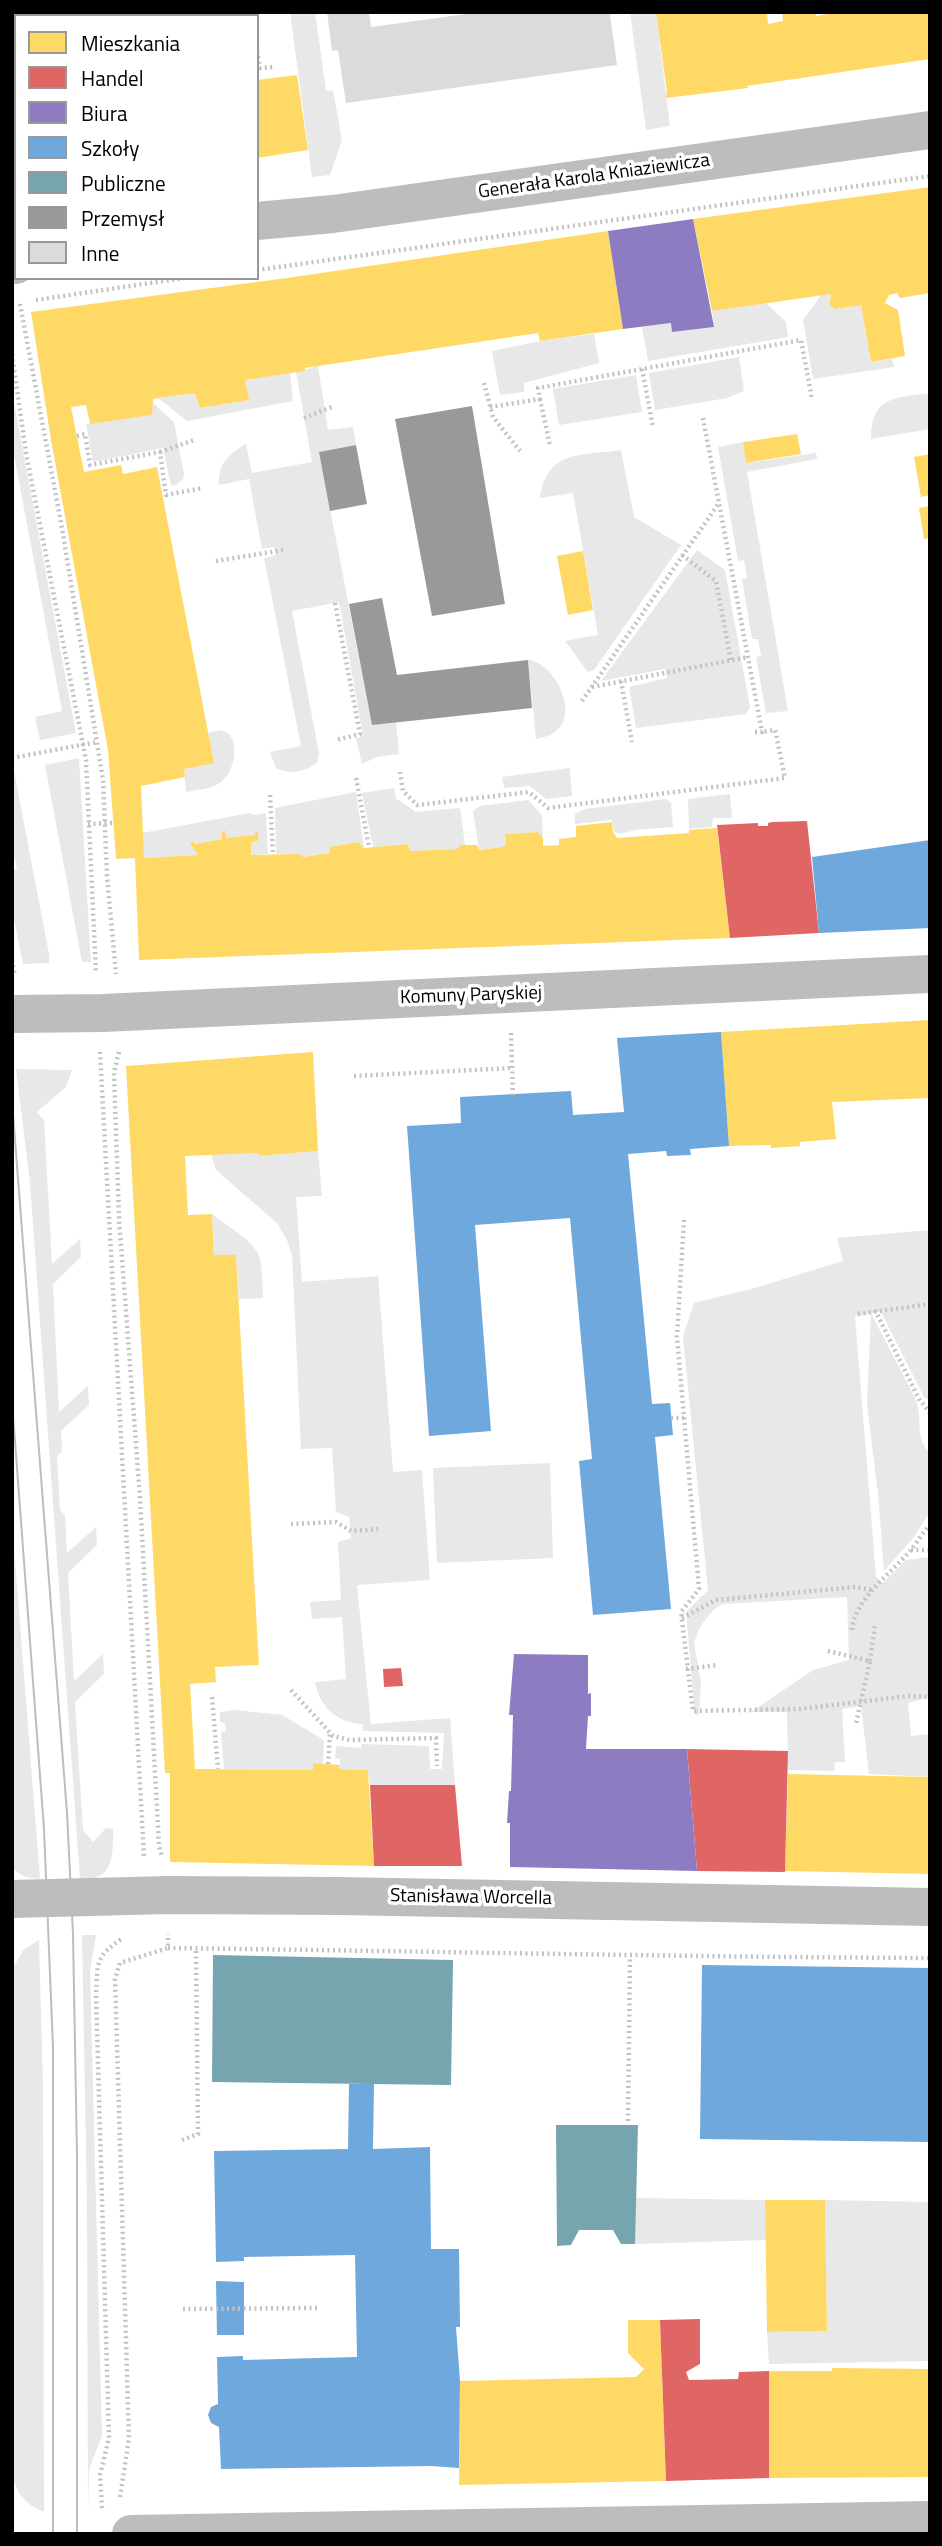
<!DOCTYPE html>
<meta charset="utf-8">
<style>
body{margin:0}
#map{position:relative;width:942px;height:2546px;overflow:hidden;background:#fff;font-family:"Titillium Web",sans-serif}
canvas{display:block}
.frame{position:absolute;inset:0;border:14px solid #000;pointer-events:none}
.legend{position:absolute;left:14px;top:14px;width:245px;height:266px;box-sizing:border-box;background:#fff;border:2px solid #999;margin:0;padding:9px 12px;list-style:none;font-size:21px;color:#000}
.legend li{display:flex;align-items:center;gap:14px;height:35px}
.legend b{width:35px;border:2px solid #999}
</style>
<div id="map">
<canvas width="942" height="2546"></canvas>
<div class="frame"></div>
<ul class="legend">
<li><b style="height:19px;background:#ffd966"></b>Mieszkania</li>
<li><b style="height:19px;background:#e06666"></b>Handel</li>
<li><b style="height:19px;background:#8e7cc3"></b>Biura</li>
<li><b style="height:19px;background:#6fa8dc"></b>Szkoły</li>
<li><b style="height:19px;background:#76a5af"></b>Publiczne</li>
<li><b style="height:19px;background:#999"></b>Przemysł</li>
<li><b style="height:19px;background:#dbdbdb"></b>Inne</li>
</ul>
</div>
<script>
const g = document.querySelector('canvas').getContext('2d');
g.lineJoin = 'round';
function fillPath(path, color) { g.fillStyle = color; g.fill(path, 'evenodd'); }
function strokePath(path, color, width, dash) { g.strokeStyle = color; g.lineWidth = width; g.lineCap = dash ? 'butt' : 'round'; g.setLineDash(dash || []); g.stroke(path); }
function drawText(font, color, halo, rows, align = 'center') {
  g.font = font + ' "Titillium Web",sans-serif'; g.lineWidth = 7; g.setLineDash([]); g.textBaseline = 'middle'; g.strokeStyle = halo; g.fillStyle = color; for (const [text, x, y, turn = 0] of rows) {
    g.save(); g.translate(x, y); g.rotate((+turn || 0) * Math.PI / 180); g.textAlign = isNaN(turn) ? turn : align; if (halo) g.strokeText(text, 0, 0); g.fillText(text, 0, 0); g.restore();
  }
}
const green = new Path2D(`
 M290,12h25l11,79 7,-1 9,50 -12,35 -18,2z
 M630,12h26l14,114 -24,4z
 M831,294l-2,9 6,5 26,-3 10,57 21,-3 2,8 -81,12 -10,-59 18,-25z
 M766,303l20,19 2,15 -140,24 -6,-34 29,-4 1,9 42,-5 -2,-16z
 M594,334l5,29 -75,20v9l-24,3 -8,-44 48,-10z
 M739,357l5,34 -17,7 -72,12 -6,-37z
 M318,366l10,64 25,-3 3,18 -37,7 53,273 24,-3 3,32 -22,3 -15,7 -6,-26 7,-2 -24,-134 -47,9 27,142 -2,10c-12,9 -28,12 -41,5l-6,-16 31,-6 -37,-188 12,-3 -2,-8 -12,2 -13,-70 -30,6c-1,-22 10,-31 27,-41l6,29 60,-11 -16,-90z
 M290,373l3,28 -106,20 -29,-23 37,-5 6,15 47,-8 -3,-20z
 M636,375l6,37 -83,13 -6,-36z
 M12,392l64,341 -36,7 -5,-23 27,-6 -50,-267z
 M930,393v36l-59,10c0,-43 24,-41 59,-46z
 M152,402l22,20 10,52 -1,5 -7,6 -5,1 -8,-38 -70,14 -7,-38 65,-9z
 M743,442l4,21 69,-10 1,6 -70,13 41,239 -22,2 -10,-56 5,-1 -3,-17h-6l-10,-60 5,-1 -3,-18 -6,1 -20,-114z
 M621,450l13,67 47,28 -87,125 -6,2 -23,-31 33,-6 -25,-142 -33,5c7,-49 41,-42 81,-48z
 M697,550l28,20 25,137 -4,7 -110,14 -7,-41 38,-9 -2,-9 -64,12z
 M528,660c28,1 64,71 8,79z
 M221,730c22,5 14,43 -1,53 -9,6 -23,7 -34,9l-2,-23 24,-36z
 M79,758l12,204h-9l-37,-197z
 M570,768l2,28 -26,3 -16,-13 -26,2 -2,-11z
 M12,771h2l35,183v9l-26,1 -11,-55v-39l5,-1 -5,-25z
 M394,788l2,10 20,14 44,-4 5,37h-5l-3,4 -47,2 -2,-7 -35,3 -11,-54z
 M356,792l8,56 -7,-6 -27,5v6l-27,4 -4,-3h-23l-1,-46z
 M730,794l2,24h-19l-1,9 -23,2 -1,-30z
 M666,799l5,4 2,24 -37,3 -17,4 -5,-2 -2,-12 -37,4v-10l10,-5z
 M528,800l14,15 1,23 -5,-6 -33,2 1,10 -3,3 -24,3 -6,-39 7,-5z
 M250,813l4,2 12,-2 2,41 -17,1v-13l7,-1v-9l-3,3 -29,3 -1,-7 -3,1v7l-27,5 -2,-3 -3,3 8,11 -54,3 -2,-25z
 M16,1069l56,1 -6,17 -29,25 7,8 8,144 28,-25 1,18 -28,27 6,128 29,-26 1,19 -28,26 1,20 -5,5 3,54 5,5 2,38 29,-26 1,18 -29,28 6,108 29,-27 1,20 -29,28 8,128 10,12 13,-14 7,1c0,25 2,52 -33,50l-50,-696z
 M318,1151l4,45 -26,1 6,85 76,-6 15,196 29,-2 8,110 -73,5 14,139 79,-6 5,67h-85l-2,-15 -29,-1 1,-10 -5,-1 1,-12 25,2 1,-4 67,2 1,23h12l2,-36 -81,-2v-7c-27,-1 -43,-17 -48,-42l31,-3 -4,-62 -30,2 -2,-17 31,-2 -3,-58 13,-4 -2,-21 -13,-5 -4,-64 -31,1 -9,-194 -5,-15 -10,-17 -61,-53 -5,-16 48,-1v3z
 M212,1214c14,12 43,26 48,45 3,12 2,26 3,39l-24,1 -3,-44h-22z
 M930,1230v171l-6,-4 -43,-85 -10,1 45,87c7,19 -2,38 14,53v59l-16,25 -30,34 -6,-77 -11,-90 4,-90 -16,2 21,261 7,6 23,-23 24,-3v140l-22,6 3,33 19,-2v43l-61,-3 -8,-68 -19,3 3,53h-10l-1,9 -46,-1 -1,-58h-36l62,-42 36,-10 -2,-63 -124,7 -10,6 -13,17 -6,16 7,39 -2,32 -4,1 -9,-103 22,-22 -25,-254 11,-33 57,-14 92,-28 -6,-23z
 M550,1463l3,95 -116,5 -4,-95z
 M12,1522l28,357c-11,-1 -20,-3 -28,-11z
 M235,1710l47,5 42,25 -1,24 -10,-1v7l-89,-1 -3,-37 5,-1 -1,-8 -5,-1v-10z
 M82,1935h14l-6,35 12,466 -13,33 -1,44 -1,-310z
 M39,1940l4,146 1,426c-16,-6 -25,-15 -30,-31l-2,-511 11,-20z
 M635,2198l130,2 1,40 -131,4z
 M825,2200l105,2v159l-161,3 -2,-32 60,-1z`);
const homes = new Path2D(`
 M12,12h63l1,2 -12,2h-48v31l-4,1z
 M153,12h76l1,4h-77z
 M656,12h111l1,12 15,-3 -1,-9h34v4l23,-4h91v47l-183,27 1,2 -82,10 1,-6z
 M12,57l4,11 -2,121 -2,-11z
 M297,75l11,75 -51,8v-78z
 M930,187v106l-30,5 -3,-5 -8,2 -4,8 13,7 7,46 -34,6 -10,-57 -26,4 -6,-5 2,-10 -119,17 -19,-92z
 M608,231l15,98 -83,12 -2,-8 -233,35v3l-60,9 4,20 -49,8 -5,-15 -37,5 -5,1 -1,16 -62,9 -4,-19 -15,2 13,65 37,-7 2,9 34,-7 57,296 -30,6 1,8 -44,9 3,72 54,-3 -8,-11 3,-3 2,3 27,-5v-7l3,-2 1,8 29,-3 -1,-2 4,-1v9l-7,1v13l48,-1 4,3 27,-4v-6l28,-5 6,6 44,-4 2,7 47,-2 3,-4h17l2,5 24,-3 3,-3 -1,-10 33,-2 5,6v8l16,-1v-6l17,-2v-11l36,-4 1,10 4,6 72,-5v-3l28,-2 13,110 -591,22 -4,-102 -19,1 -8,-109 -57,-310 -20,-128 256,-34z
 M797,434l4,20 -55,9 -3,-21z
 M930,454v41l-9,2 -7,-40z
 M930,506v32l-6,1 -5,-31z
 M583,551l10,59 -25,5 -11,-59z
 M930,1020v78l-98,4 4,37 -36,3v4l-29,2v-3l-42,1 -8,-114z
 M313,1052l5,99 -59,5v-3l-74,3 3,59 24,-1 2,41h22l23,410 -44,2 1,15 -26,2 5,85 118,1v-7l26,2v4l29,1 6,96 -204,-4v-89h-5l-39,-707z
 M788,1774l142,3v97l-145,-3z
 M765,2200h60l2,131 -60,1z
 M628,2320h32l6,161 -207,4 1,-104 176,-4 8,-8 -16,-16z
 M832,2368l98,1v108l-161,1v-107h63z`);
const shops = new Path2D(`
 M807,821l12,112 -89,5 -13,-113 41,-2v3h10v-3l4,-1z
 M401,1668l2,18 -19,1 -1,-18z
 M687,1749l101,2 -3,121 -88,-1z
 M370,1785h85l7,81h-88z
 M700,2319v45l-14,8 3,8 49,-1 1,-7 30,-1v107l-103,3 -6,-161z`);
const offices = new Path2D(`
 M693,219l21,108 -42,5 -1,-9 -48,6 -15,-98z
 M514,1654l74,1v39l3,-1v23h-3l-2,33h101l10,122 -187,-4v-44h-3l2,-32h2l2,-76h-4z`);
const schools = new Path2D(`
 M930,840v88l-111,5 -7,-76z
 M721,1032l8,114 -39,3 1,6 -24,1 -1,-5 -38,3 24,250 18,-1 3,32 -18,2 16,172 -78,6 -14,-154 13,-2 -22,-241 -95,7 16,206 -62,5 -22,-310 54,-3 -1,-26 111,-6 2,24 51,-3 -7,-74z
 M702,1965l228,3v174l-230,-3z
 M349,2084h25l-1,65 57,-2 1,102h28l1,78h-4l4,54 -1,87 -28,-2 -210,3 -2,-42 -8,-4 -3,-8 3,-8 7,-3 -1,-47 26,-1v4l114,-3 -2,-102 -111,2v4l-28,1 -2,-111 134,-2z
 M216,2281l28,1v53h-27z`);
const public = new Path2D(`
 M213,1955l240,5 -2,125 -239,-3z
 M556,2125h82l-3,119h-14l-8,-14h-34l-8,15 -14,1z`);
const industry = new Path2D(`
 M472,406l33,198 -73,12 -37,-197z
 M356,445l11,59 -37,7 -11,-59z
 M382,598l15,77 131,-15 4,48 -160,17 -23,-121z`);
const building = new Path2D(`
 M327,12h42l2,15 110,-15h135l-6,3 7,50 -271,38 -8,-53 -6,1z`);
const path = new Path2D(`
 M252,12v4
 M257,51l3,17 15,-1
 M12,193l4,16
 M257,270l673,-94
 M36,300l148,-22
 M20,304l42,224 41,252 4,96 9,98
 M12,354l14,99 60,307 10,213
 M642,369l11,58
 M484,383l9,34 27,34
 M540,399l10,47
 M490,407l50,-8 -2,-11 263,-48 11,59
 M304,418l30,-12
 M703,418l59,314h-9
 M77,436l8,-2 5,31 70,-13 6,43 37,-7
 M160,452l34,-12
 M682,555l34,26 15,80
 M216,561l68,-11
 M335,603l25,131 -24,6
 M621,681l11,61
 M592,687l156,-30
 M582,701l137,-198
 M12,758l85,-16
 M400,772l3,19 14,14 112,-13 19,16 237,-30 -10,-48 -13,2
 M356,778l13,69
 M270,795l3,59
 M88,824l25,-1
 M12,960l3,16
 M511,1033l2,62
 M100,1052l44,805
 M119,1052l-5,20 5,146 21,280 19,348 3,10
 M354,1076l158,-8
 M684,1220l-7,117 22,252 -18,23 12,99 106,-2 109,-13 22,1
 M875,1310l44,89 11,14
 M858,1314l72,-10
 M671,1418h13
 M291,1524l45,-2 15,9 27,-2
 M911,1550h19
 M682,1618l34,-18 140,-13 17,3
 M852,1630c2,-30 39,-57 58,-79 7,-8 12,-18 20,-26
 M828,1651l42,10 -14,62
 M870,1661l5,-36
 M686,1669l32,-4
 M291,1690l42,46 17,4 86,-2 1,28
 M212,1697l6,72
 M328,1764l2,-30
 M168,1948c254,3 508,9 762,10
 M628,2121l2,-165
 M182,2140l16,-6 -2,-186
 M183,2309l134,-1
 M120,2497l9,-58 -14,-460 5,-16 48,-15v-14
 M102,2508l-2,-33 9,-37 -13,-443c2,-32 -2,-38 27,-57`);
const minor = new Path2D(`
 M257,221l76,-7 597,-84
 M12,265h4
 M12,1014l91,-1 827,-39
 M12,1899l156,-4 172,1 590,11
 M131,2534l799,-14`);
const tram = new Path2D(`
 M12,1101l55,712 6,121 4,222v378
 M12,1401l32,428 9,218v487`);
const streetNames = [
 ["Generała Karola Kniaziewicza",594,177,-8],
 ["Komuny Paryskiej",471,996,-2],
 ["Stanisława Worcella",471,1898,1]
];
fillPath(green, '#e8e8e8');
fillPath(homes, '#ffd966');
fillPath(shops, '#e06666');
fillPath(offices, '#8e7cc3');
fillPath(schools, '#6fa8dc');
fillPath(public, '#76a5af');
fillPath(industry, '#999');
fillPath(building, '#dbdbdb');
strokePath(path, '#c2c2c2', 4.5, [2, 3.5]);
strokePath(minor, '#bdbdbd', 38);
strokePath(tram, '#bdbdbd', 2);
drawText('19px', '#000', '#fff', streetNames);
</script>
